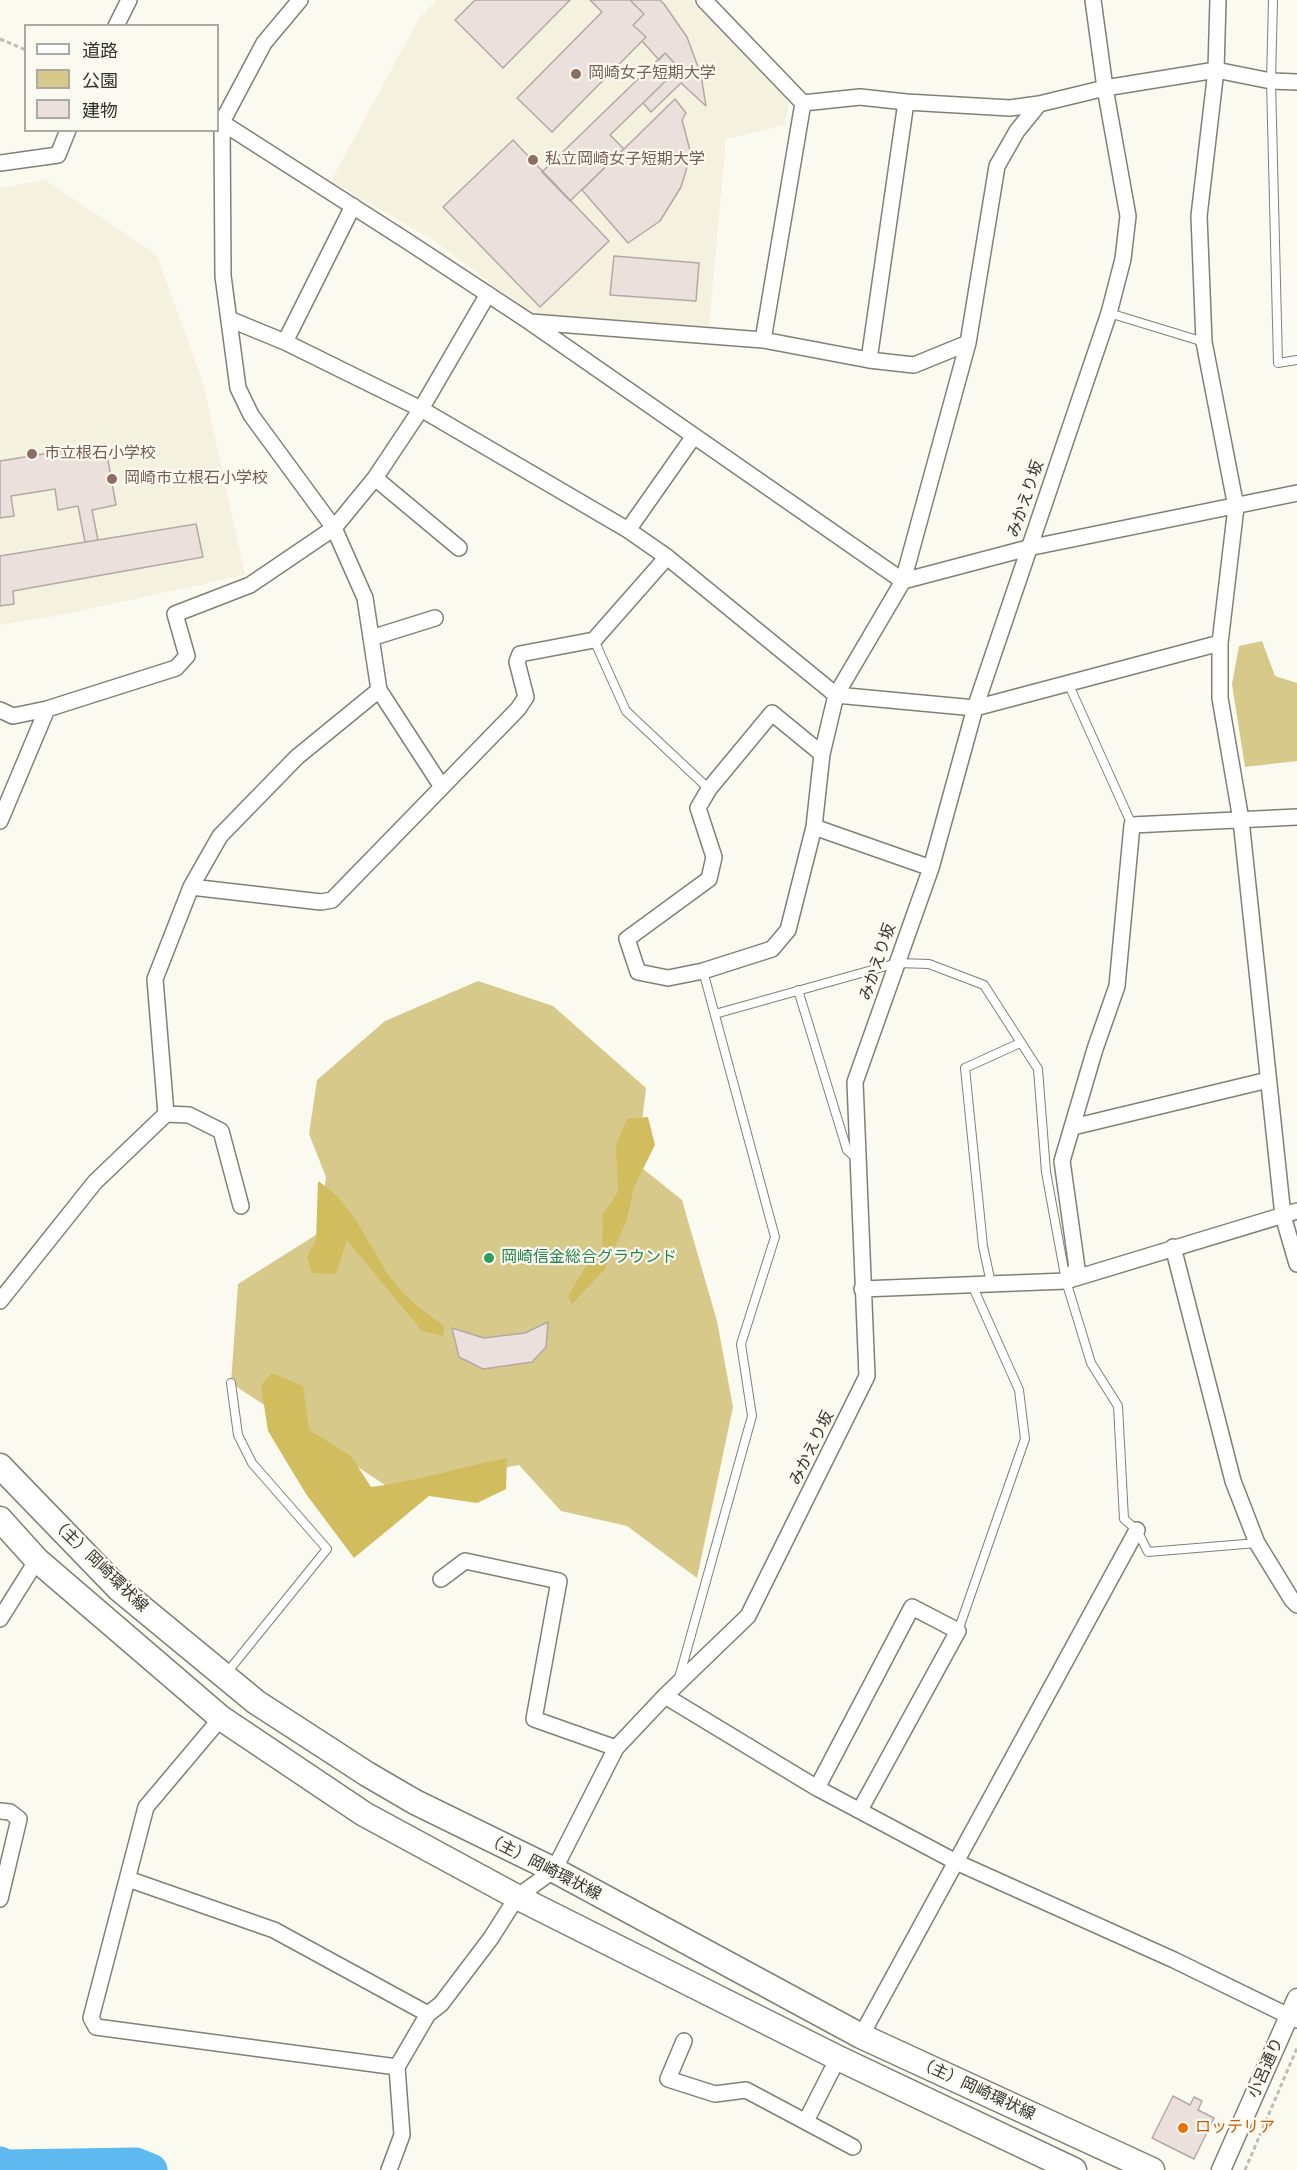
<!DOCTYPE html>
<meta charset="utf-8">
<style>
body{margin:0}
#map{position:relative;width:1297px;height:2170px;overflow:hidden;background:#fbfaf0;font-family:Manrope,"Noto Sans JP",sans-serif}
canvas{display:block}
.legend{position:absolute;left:24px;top:24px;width:195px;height:108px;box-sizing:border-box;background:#fbfaf0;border:2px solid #abaaa2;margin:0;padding:8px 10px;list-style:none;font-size:18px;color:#33322e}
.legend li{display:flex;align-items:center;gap:12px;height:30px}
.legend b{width:30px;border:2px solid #abaaa2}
</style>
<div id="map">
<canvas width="1297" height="2170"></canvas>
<ul class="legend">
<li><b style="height:8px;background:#fff"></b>道路</li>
<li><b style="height:16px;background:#d7c98a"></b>公園</li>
<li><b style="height:16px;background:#ece0dd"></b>建物</li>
</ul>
</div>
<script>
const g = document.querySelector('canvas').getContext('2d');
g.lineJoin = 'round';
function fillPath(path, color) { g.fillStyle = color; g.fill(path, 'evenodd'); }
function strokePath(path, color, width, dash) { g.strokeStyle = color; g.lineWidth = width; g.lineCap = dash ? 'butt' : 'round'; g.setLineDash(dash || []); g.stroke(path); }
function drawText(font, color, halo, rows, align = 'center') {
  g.font = font + ' Manrope,"Noto Sans JP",sans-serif'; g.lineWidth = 4.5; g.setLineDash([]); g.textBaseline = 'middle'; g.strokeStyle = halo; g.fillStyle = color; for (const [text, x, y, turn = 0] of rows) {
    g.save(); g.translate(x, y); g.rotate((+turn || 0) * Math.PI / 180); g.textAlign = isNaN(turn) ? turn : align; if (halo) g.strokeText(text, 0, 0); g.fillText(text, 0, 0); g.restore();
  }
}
const built = new Path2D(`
 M437,0h254l98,101 -4,24 -59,14 -17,188 -177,-13 -99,-74 -102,-59 89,-164z
 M45,180l112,75 46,128 42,192 -189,41 -56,9v-437z`);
const green = new Path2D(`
 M1262,641l13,35 22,7v78l-52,6 -13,-83 7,-38z
 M478,981l75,25 93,82 -9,76 45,36 35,121 16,86 -36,171 -70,-52 -66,-15 -42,-46 -128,24 -160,-106 7,-99 81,-51 7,-56 -17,-43 8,-54 68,-59z`);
const forest = new Path2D(`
 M648,1117l7,28 -21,42 -7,33 -23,50 -32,34 -4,-8 20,-33 14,-15 1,-34 15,-22 -2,-47 11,-26z
 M318,1181c42,27 53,78 86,113 12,12 27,22 40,32l-1,10 -21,-5 -75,-91 -11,34 -24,-1 -5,-16 9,-17z
 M272,1373l31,13 6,44 42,26 20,31c46,-6 90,-20 136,-29l-1,31 -29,14 -48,-7 -75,62 -48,-64 -38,-63 -7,-46z`);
const river = new Path2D(`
 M0,2163l6,3 130,-2 15,6`);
const building = new Path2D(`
 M475,0h95l-67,68 -48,-48z
 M590,0h40l14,14 -11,11 13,12 -94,95 -35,-34 85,-86z
 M630,0h30l4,4 23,33 14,38 5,31 -25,-23 -30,29 -8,-9 36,-35 -14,-15 -6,7 -17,-19 4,-4 -13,-12 11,-11z
 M665,53l14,15 -69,67 14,14 -54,52 -28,-29z
 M675,99l11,14 -4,7 9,34 -10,33 -21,34 -32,22 -46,-53z
 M513,140l96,101 -69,66 -97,-100z
 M614,256l85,7 -3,38 -86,-6z
 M105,444l11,61 -24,5 6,30 -13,2 -7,-36 -20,4 -3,-21 -44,7 3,20 -14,2v-57z
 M196,524l7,33 -190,34 1,13 -14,2v-50z
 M548,1322l-2,25 -14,15 -49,7 -24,-12 -7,-29 32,10 41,-5z
 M1173,2096l17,9 4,-8 8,4 -4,9 16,8 -20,41 -42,-21z`);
const path = new Path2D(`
 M0,39l26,11
 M1245,2170l52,-122`);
const service = new Path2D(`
 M1273,0l-2,81 7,282 19,-3
 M1109,313l95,29
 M594,640l32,71 83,78
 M1068,683l64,142
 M798,990l49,160 9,8
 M715,1014l182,-51 32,1 55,21 54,84 8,103 20,109 25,82 27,43 6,113 13,11 11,22 109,-9
 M991,1283l-8,-37 -18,-178 55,-25
 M958,1631l67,-192 -6,-49 -47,-105
 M225,1675l102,-126 -75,-86 -14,-28 -7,-52
 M679,1678l73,-262 -11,-72 34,-107 -72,-266`);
const minor = new Path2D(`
 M704,0l99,103
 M1218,0l-2,70 -17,146 5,126 32,165 -16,136v55l21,122 42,396 14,48
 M116,26l13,-26
 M803,103l57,-6 46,5 104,6 29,-4 66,-16 111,-18 55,11 26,1
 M218,120l189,121 123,81 373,259 125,-33 269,-55
 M0,163l58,-8 10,-25
 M229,319l56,23 136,67 207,121 39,27 169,138 139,13 245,-65
 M531,322l232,18 106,20 45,5 54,-22
 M763,340l40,-237
 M285,342l68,-136
 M869,360l37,-258
 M375,478l84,70
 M628,530l66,-94
 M371,638l64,-20
 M379,690l63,97
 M0,710l13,6 34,-7
 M822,754l-50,-41 -63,76 -11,19 16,49 -5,22 -82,60 11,33 30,6 35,-7 69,-22 16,-19 26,-103 8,-73 14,-59 67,-114 65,-238 29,-177 20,-35 22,-27
 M0,821l47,-112 129,-41 11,-12 -12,-42 75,-29 84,-57 -83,-113 -13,-27 -15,-112 -1,-154 42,-79 36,-43
 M814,827l117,41
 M191,887l130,15 11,-2 186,-191 8,-12 -9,-35 3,-8 74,-14 73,-83
 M166,1114l23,1 32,16 20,75
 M1073,1127l195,-47
 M1173,1247l60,234 24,62 35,57 5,5
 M1066,1281l11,-13 -15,-107 33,-112 22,-63 15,-161 165,-8
 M862,1289l204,-8 231,-70
 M0,1301l95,-119 71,-68 -11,-135 36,-92 29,-51 77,-79 82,-67 -14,-92 -31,-70 41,-50 46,-69 67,-115
 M441,1579l24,-18 94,20 -25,138 82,29
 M0,1619l37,-59
 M665,1696l152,92 139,74 218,98 123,60
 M221,1718l-75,89 -55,211 5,9 301,40
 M817,1788l95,-181 46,24 -98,179
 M0,1811l10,1 9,7 -19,80
 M128,1879l146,51 154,84
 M861,2036l276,-506
 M684,2041l-16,38 47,15 31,-4 107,57
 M806,2121l32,-63
 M389,2170l13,-35 -5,-68 31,-53 13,-10 50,-66 26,-41 37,-27 62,-122 49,-52 83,-80 119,-240 -12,-294 76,-214 44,-160 134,-395 14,-54 5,-43 -23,-128 -12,-88`);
const tertiary = new Path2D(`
 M1221,2170l76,-172`);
const primary = new Path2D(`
 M0,1466l119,123 137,113 111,72 48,28 139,68 307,166 291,134
 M0,1519l37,41 184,158 143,96 153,83 321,161 236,112`);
const markers = [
 [576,74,6,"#8d6e63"],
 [533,160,6,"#8d6e63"],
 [32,454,6,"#8d6e63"],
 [112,479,6,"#8d6e63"],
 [489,1258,6,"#2e9e5b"],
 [1183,2128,6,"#e8710a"]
];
const educationNames = [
 ["岡崎女子短期大学",588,74],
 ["私立岡崎女子短期大学",545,160],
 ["市立根石小学校",44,454],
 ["岡崎市立根石小学校",124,479]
];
const streetNames = [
 ["みかえり坂",1026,499,-71],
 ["みかえり坂",878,962,-71],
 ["みかえり坂",812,1448,-64],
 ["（主）岡崎環状線",99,1565,44],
 ["（主）岡崎環状線",543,1867,27],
 ["小呂通り",1266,2068,-66],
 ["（主）岡崎環状線",976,2089,25]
];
const leisureNames = [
 ["岡崎信金総合グラウンド",501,1258]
];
const foodNames = [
 ["ロッテリア",1195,2128]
];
fillPath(built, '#f4f1df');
fillPath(green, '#d7c98a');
fillPath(forest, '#d1bd5e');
strokePath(river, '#5eb9f0', 33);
fillPath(building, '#ece0dd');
strokePath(building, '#b3a8a5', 1.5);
strokePath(service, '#818077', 10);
strokePath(minor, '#818077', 18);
strokePath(tertiary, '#818077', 21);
strokePath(primary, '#818077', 27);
strokePath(path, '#bebdb5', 3, [4.5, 3]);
strokePath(service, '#fff', 8);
strokePath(minor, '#fff', 15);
strokePath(tertiary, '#fff', 18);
strokePath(primary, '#fff', 24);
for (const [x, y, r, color] of markers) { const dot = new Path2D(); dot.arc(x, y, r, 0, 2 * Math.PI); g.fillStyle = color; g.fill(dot); strokePath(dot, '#fbfaf0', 2); }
drawText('16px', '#785e54', '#fbfaf0', educationNames, 'left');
drawText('16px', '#33322e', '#fbfaf0', streetNames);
drawText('16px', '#27864d', '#fbfaf0', leisureNames, 'left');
drawText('16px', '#c56008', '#fbfaf0', foodNames, 'left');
</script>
